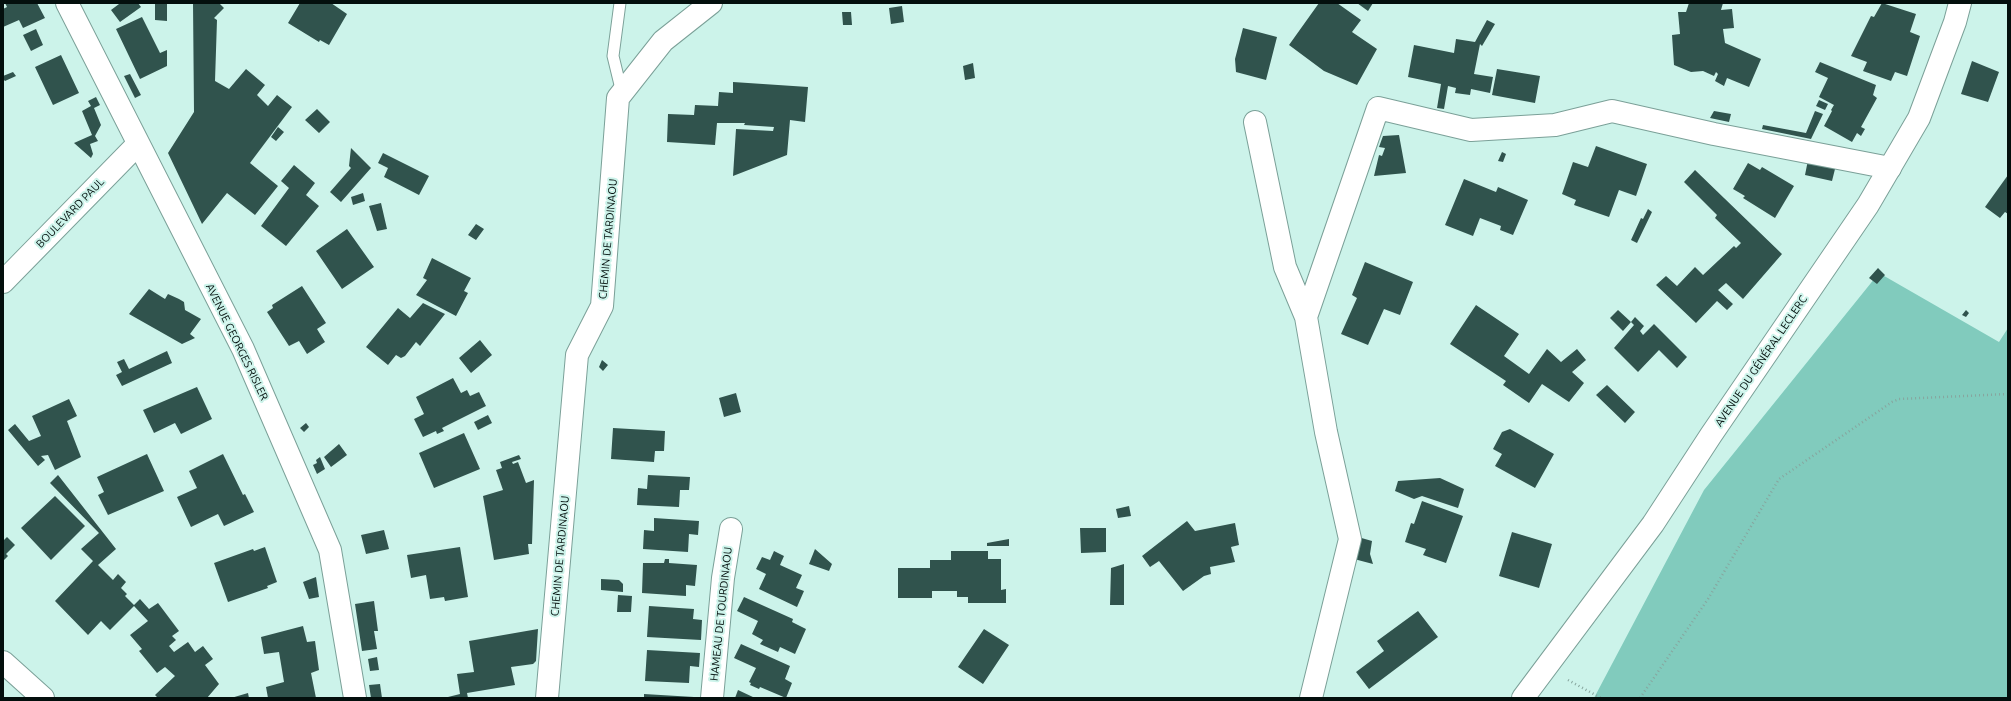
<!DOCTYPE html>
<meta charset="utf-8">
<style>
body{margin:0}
#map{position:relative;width:2011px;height:701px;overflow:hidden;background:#ccf3ea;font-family:Ubuntu,sans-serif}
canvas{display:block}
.frame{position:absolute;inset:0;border:4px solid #030f0d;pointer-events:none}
</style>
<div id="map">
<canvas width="2011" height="701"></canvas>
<div class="frame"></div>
</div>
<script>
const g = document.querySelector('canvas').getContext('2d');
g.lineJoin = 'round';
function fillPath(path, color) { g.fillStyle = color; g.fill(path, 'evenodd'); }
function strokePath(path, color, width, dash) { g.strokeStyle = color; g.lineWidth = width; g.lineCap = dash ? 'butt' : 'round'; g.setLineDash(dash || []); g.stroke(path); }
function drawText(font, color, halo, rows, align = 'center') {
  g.font = font + ' Ubuntu,sans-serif'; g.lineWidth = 4; g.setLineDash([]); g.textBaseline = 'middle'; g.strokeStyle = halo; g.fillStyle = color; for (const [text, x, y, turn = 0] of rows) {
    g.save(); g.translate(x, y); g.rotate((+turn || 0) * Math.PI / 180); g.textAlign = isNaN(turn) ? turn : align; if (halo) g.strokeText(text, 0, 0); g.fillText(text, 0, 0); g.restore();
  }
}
const forest = new Path2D(`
 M1879,273l120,69 9,-14v370h-414l110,-208z`);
const building = new Path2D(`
 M5,3h32l8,15 -22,10 -4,-8 -16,7v-18l4,-2z
 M118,3h20l3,4 -21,15 -9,-12 8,-6z
 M155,3h12v18l-12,-1z
 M193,3h26l5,5 -10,10 3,2 -2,61 14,8 17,-20 19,16 -8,10 11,11 9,-11 15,12 -42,56 28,23 -23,29 -28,-22 -25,31 -34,-71 26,-41z
 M300,3h31l16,11 -18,31 -9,-5 -1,2 -31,-19z
 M1319,3h18l24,17 -9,12 25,17 -20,36 -33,-14 -35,-26z
 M1357,3h16l-5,8z
 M1689,3h34l-2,7 11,-1 2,19 -11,1 2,14 36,16 -12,28 -22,-9 -3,8 -9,-5 3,-7 -2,-2 -2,4 -11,-5 -12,1 -17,-7 -2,-30 8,-1 -2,-22h8z
 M1882,3l34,11 -6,18 10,4 -13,40 -12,-4 -4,9 -28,-10 4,-9 -16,-6 20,-40 3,1z
 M902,6l2,16 -13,2 -2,-16z
 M842,12h9l1,13h-9z
 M142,17l18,36 7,-3v16l-27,13 -24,-50z
 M1487,20l8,4 -13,22 -2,-2 -6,30 19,3 -3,16 -19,-4 -1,6 -15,-2 1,-5 -8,-2 -4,23 -7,-1 4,-24 -33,-7 6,-32 40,8 2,-14 19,3z
 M1243,28l34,9 -11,43 -30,-8 -1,-13z
 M36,29l7,16 -12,6 -8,-16z
 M61,55l18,38 -26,12 -18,-38z
 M1972,61l27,11 -11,30 -27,-8z
 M1820,62l56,23 -3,10 4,3 -16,29 4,2 -4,7 -4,-3 -5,9 -28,-16 8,-15 -1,-1 3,-5 -15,-8 9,-19 -13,-6z
 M973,63l2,15 -10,2 -2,-14z
 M1497,69l43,7 -5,27 -43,-8z
 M13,72l3,4 -11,5 -2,-2v-3z
 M130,74l11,21 -6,3 -11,-22z
 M733,82l75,5 -3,35 -15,-2 -3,35 -54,21 3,-47 37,2 1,-4 -30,-2 1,-2h-28l-2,22 -48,-3 1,-28 26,1 1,-10 23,1 1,-14 14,1z
 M96,97l4,8 -6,3 7,17 -6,11 3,5 -8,3 3,10 -2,4 -17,-15 18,-8 -10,-24 9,-5 -3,-5z
 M1819,100l9,4 -3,6 -9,-4z
 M317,109l13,13 -11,11 -14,-13z
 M1714,111l17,3 -2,8 -19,-4z
 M1815,111l8,3 -12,25 -49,-10 1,-4 43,8z
 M278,127l6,5 -8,9 -5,-4z
 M1399,135l7,38 -32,3 5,-21 3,1 3,-8 -6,-1 4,-11z
 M1596,146l51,18 -11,32 -17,-6 -10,27 -35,-12 2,-5 -14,-6 11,-32 15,5z
 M351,148l20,20 -30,34 -11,-10 21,-24 -2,-2z
 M1502,152l4,2 -3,8 -5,-1z
 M383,153l46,23 -10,19 -35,-18 4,-9 -10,-5z
 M1808,160l28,5 -4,16 -27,-6z
 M1748,163l12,7 2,-3 32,19 -19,32 -32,-20 2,-2 -12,-7z
 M294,165l21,18 -9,12 13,11 -33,40 -25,-20 28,-38 -8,-7z
 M1695,170l87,84 -39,45 -17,-16 -8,7 15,14 -6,6 -10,-9 -21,22 -40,-38 10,-9 11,10 18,-19 8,8 31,-29 2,2 5,-5 -26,-25 2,-3 -33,-33z
 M2008,175v39l-3,-2 -5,6 -15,-11z
 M1464,179l32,13 2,-5 30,13 -15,35 -13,-5 1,-4 -21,-8 -7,18 -28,-11z
 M363,193l2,8 -12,4 -2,-8z
 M381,203l6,26 -10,2 -8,-25z
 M1648,209l4,3 -15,31 -6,-3 10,-22 2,1z
 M476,224l8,5 -8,11 -8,-5z
 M347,229l27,38 -32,22 -26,-38z
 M432,258l39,20 -7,13 4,2 -12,23 -40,-21 11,-15 -4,-2z
 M1365,262l48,20 -13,33 -16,-6 -16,36 -27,-11 16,-36 -5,-3z
 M1878,268l7,7 -8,9 -8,-6z
 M302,286l24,37 -9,6 8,13 -18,12 -8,-13 -10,5 -22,-34 6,-4 -1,-3z
 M149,289l16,10 3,-5 11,5 5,3 1,8 16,9 -11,15 5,4 -13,6 -53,-30z
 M423,303l22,11 -25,32 -4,-4 -11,14 -4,2 -5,-3 -8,10 -22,-18 32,-39 12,10z
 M1476,305l43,29 -15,22 25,18 18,-25 14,13 16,-13 9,11 -14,12 12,11 -15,19 -27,-18 -13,19 -26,-18 3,-4 -56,-37z
 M1618,310l13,12 -8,9 -13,-13z
 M1966,310l3,3 -3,4 -4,-2z
 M1635,317l9,9 -4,5 3,4 11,-11 33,33 -10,11 -18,-18 -21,22 -24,-24 20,-23 -3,-3z
 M480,340l12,15 -21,18 -12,-15z
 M167,351l5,12 -50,23 -6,-11 6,-3 -5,-10 7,-3 5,10z
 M602,360l6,5 -5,6 -4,-4z
 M453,378l8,15 6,-3 3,6 9,-4 7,14 -44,22 2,3 -7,3 -1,-3 -13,6 -9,-18 10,-5 -8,-17z
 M1607,385l28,27 -10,11 -29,-28z
 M197,387l15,32 -31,15 -6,-11 -21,10 -11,-23z
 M736,393l5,19 -17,5 -5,-19z
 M69,399l8,17 -10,5 14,36 -26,13 -7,-15 -7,1 4,4 -7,6 -30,-36 7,-6 14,17 12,-5 -9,-20z
 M488,415l4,8 -14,7 -4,-8z
 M306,423l3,4 -5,5 -4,-4z
 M613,428l52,3 -1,20h-9l-1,11 -43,-3z
 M1510,429l44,25 -19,34 -40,-22 7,-12 -9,-5 9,-17z
 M464,433l16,36 -46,19 -15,-35z
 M339,444l8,11 -16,12 -7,-10z
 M147,454l17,37 -56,24 -10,-20 6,-3 -7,-15z
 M223,454l20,41 2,-1 9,18 -30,14 -6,-12 -27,13 -14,-30 20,-9 -8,-17z
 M519,455l2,4 -9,3 1,2 5,-2 8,21 8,-3 -2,64h-4l1,10 -35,6 -11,-64 20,-6 -7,-20 6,-2 -2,-6z
 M320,457l5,12 -8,5 -4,-9 4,-2 -1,-3z
 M58,475l58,74 -18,16 15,15 5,-6 8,8 -5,6 6,6 -2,2 9,9 6,-6 9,10 9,-6 21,28 -7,5 4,4 -7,6 5,6 14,-10 7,10 8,-6 10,13 -8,6 14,19 -12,14h-49l-3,-3 20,-19 -10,-9 -8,6 -18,-22 3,-2 -12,-14 18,-14 -14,-15 -24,24 -9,-9 -13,14 -33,-34 38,-40 -12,-12 18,-16 -49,-50z
 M648,475l42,2 -1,13h-9l-1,17 -42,-2 1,-17 9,1z
 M1440,478l24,11 -6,19 -36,-12 -8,3 -19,-8 3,-10z
 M55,496l30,30 -34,34 -30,-32z
 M1422,501l41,15 -17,47 -23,-8 3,-6 -21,-7 6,-19 3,1z
 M1129,506l2,10 -13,2 -2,-9z
 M654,518l45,3 -1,14 -9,-1 -1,18 -45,-3 1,-19 10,1z
 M1187,521l8,10 40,-8 4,22 -8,2 4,15 -25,5 1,7 -7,2 -21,15 -24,-30 -9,6 -8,-11z
 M1080,528h26v24l-25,1z
 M384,530l5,19 -23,5 -5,-19z
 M1512,532l40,12 -13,44 -40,-12z
 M7,537l8,8 -9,9 2,2 -5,5v-20z
 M1358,537l14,4 -2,13 3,10 -19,-5z
 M1009,539v7h-22v-3z
 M265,547l12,35 -10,4 1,2 -40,14 -14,-39 39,-14 1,2z
 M460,547l8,50 -23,4 -1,-4 -14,2 -4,-24 -15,3 -4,-23z
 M815,549l17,15 -3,7 -20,-7z
 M774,551l10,5 -4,9 22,10 -6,13 8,3 -7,16 -38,-18 7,-15 -10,-5 6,-12 8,3z
 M951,551h37v8h13v31l5,-1v14h-38v-6h-11v-6h-25v7h-34v-30h32v-8h21z
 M665,559h4v4l28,2 -2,21 -9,-1v11l-44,-3 1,-30h21z
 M1124,564v41h-14l1,-37z
 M316,577l3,20 -10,2 -6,-17z
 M601,579l18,1 4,4v8l-22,-2z
 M618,595l14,1 -1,16h-14z
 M744,597l49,22 -1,3 14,7 -11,25 -15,-7 -2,5 -18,-8 3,-4 -11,-6 6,-13 -21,-10z
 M374,601l4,30h-4l3,18 -15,2 -7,-47z
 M649,606l45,3 -1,10 9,1 -1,20 -54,-3z
 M1418,611l20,26 -69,52 -13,-17 28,-21 -7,-10z
 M303,626l4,16 8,-1 4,29 -8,3 5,25h-48l-2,-11 18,-5 -5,-30 -15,2 -3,-17z
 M538,629l-2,32 -3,3 -22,3 4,18 -48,8 1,5h-24l16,-4 -3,-20 17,-2 -5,-31z
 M984,629l25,16 -26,39 -25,-17z
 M741,644l49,22 -5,13 7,4 -6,15 -26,-11 -1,2 -9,-4 1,-2 -2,-1 7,-14 -22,-10z
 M647,650l53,3 -1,14 -9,-1 -1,17 -44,-2z
 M377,657l2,13 -9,1 -2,-12z
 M380,684l2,14h-11l-2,-13z
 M738,690l17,8h-20z
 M248,693l1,5h-18z
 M644,694l50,3v1h-50z`);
const path = new Path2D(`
 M1568,680l33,18
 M1640,698l68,-99 71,-120 113,-77 7,-3 109,-5`);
const lane = new Path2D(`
 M620,3l-7,53 9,37`);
const street = new Path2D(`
 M67,3l176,346 87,201 25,148
 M1255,122l30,145 21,50
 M3,282l135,-138
 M3,662l40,36
 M547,698l30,-343 25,-49 16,-208 45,-57 48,-38
 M712,698l11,-120 8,-49
 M1311,698l39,-159 -24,-107 -20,-115 72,-209 93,22 84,-5 57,-14 102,23 176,34`);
const secondary = new Path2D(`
 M1523,698l130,-174 58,-89 157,-230 51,-87 36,-96 5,-19`);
const streetNames = [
 ["BOULEVARD PAUL",70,213,-46],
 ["CHEMIN DE TARDINAOU",608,239,-85],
 ["AVENUE GEORGES RISLER",237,342,64],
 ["AVENUE DU GÉNÉRAL LECLERC",1761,361,-56],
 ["CHEMIN DE TARDINAOU",560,556,-85],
 ["HAMEAU DE TOURDINAOU",721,614,-84]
];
fillPath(forest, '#81cbbd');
fillPath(building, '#30534d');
strokePath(lane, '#7ba098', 13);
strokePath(street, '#7ba098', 24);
strokePath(secondary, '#7ba098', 24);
strokePath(path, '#87a59e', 2.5, [1, 3]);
strokePath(lane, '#fff', 11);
strokePath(street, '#fff', 22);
strokePath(secondary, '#fff', 22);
drawText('11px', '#030f0d', '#ccf3ea', streetNames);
</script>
